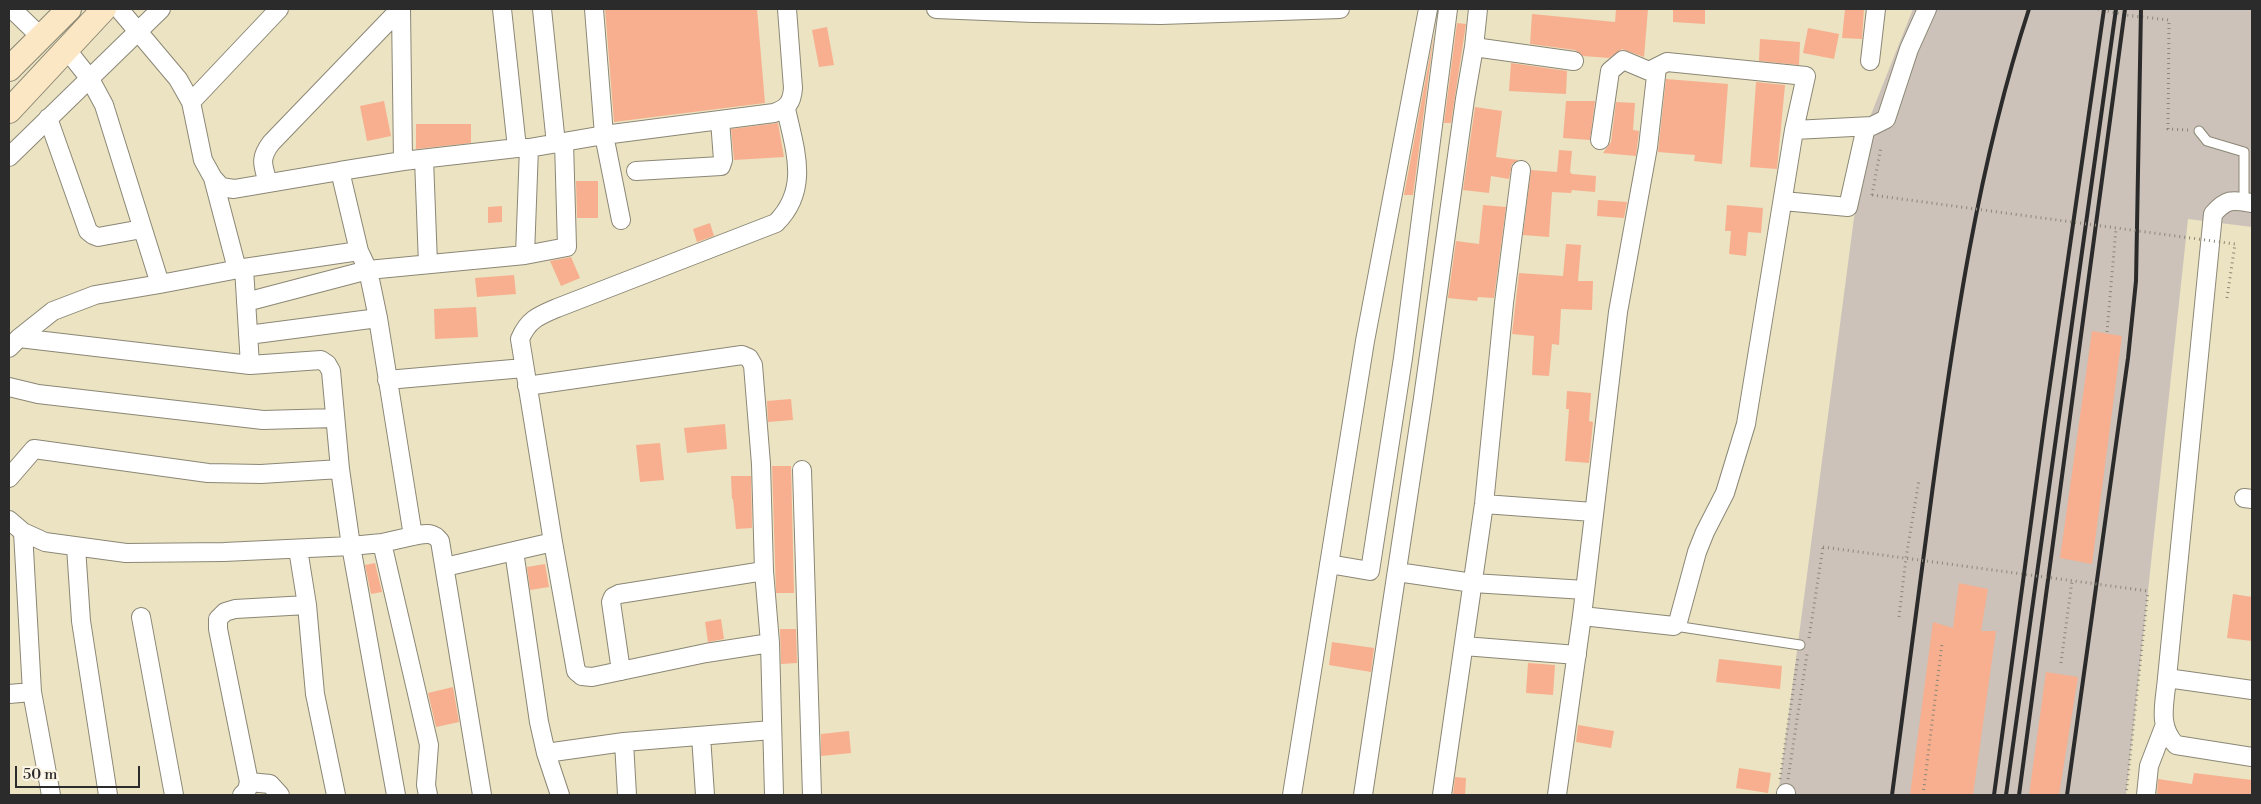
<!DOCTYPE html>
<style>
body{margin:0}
#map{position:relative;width:2261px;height:804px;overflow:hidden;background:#ebe3c1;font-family:"Libre Bodoni",serif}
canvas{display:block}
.frame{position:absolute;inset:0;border:10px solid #2b2b2b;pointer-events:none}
.scale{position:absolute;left:15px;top:766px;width:125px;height:22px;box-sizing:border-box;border:2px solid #2b2b2b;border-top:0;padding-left:6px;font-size:15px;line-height:18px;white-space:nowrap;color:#2b2b2b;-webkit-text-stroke:4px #fcf5e5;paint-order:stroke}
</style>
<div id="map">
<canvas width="2261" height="804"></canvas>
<div class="frame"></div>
<div class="scale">50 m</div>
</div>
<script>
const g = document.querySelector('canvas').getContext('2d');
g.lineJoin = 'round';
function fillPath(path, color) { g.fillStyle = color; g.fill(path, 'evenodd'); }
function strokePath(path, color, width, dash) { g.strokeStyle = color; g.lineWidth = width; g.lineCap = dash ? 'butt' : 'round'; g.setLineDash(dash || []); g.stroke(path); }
const industrial = new Path2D(`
 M1913,9h339v218l-64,-8 -62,576h-348l88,-668z`);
const building = new Path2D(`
 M605,9h152l8,94 -151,19z
 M1616,9h32l-4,48 -22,-8 -13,9 -26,-2 -8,-6 -45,-6 2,-30 83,8z
 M1673,9h32v15l-32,-2z
 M1845,9h19l-2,30 -20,-1z
 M1457,23l9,1 -15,99h-7z
 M827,27l7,38 -15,2 -7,-37z
 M1808,28l31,6 -5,25 -31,-6z
 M1434,34l-21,161h-9z
 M1760,39l40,3 -1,23 -40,-4z
 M1511,63l56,8 -1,23 -57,-3z
 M1666,79l62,5 -6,80 -28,-3 1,-6 -37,-3z
 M1756,82l29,3 -8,84 -27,-2z
 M384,101l7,35 -24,5 -7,-35z
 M1566,101h29l-5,39 -27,-2z
 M1616,102l19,1 -2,27 6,1 -3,25 -33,-3 8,-11z
 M1475,107l27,4 -6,46 22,3 -6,4 -3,15 -18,-3 -2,17 -26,-3z
 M778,123l6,34 -50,3 -3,-31z
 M416,124h55v19l-55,6z
 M1559,150l13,1 -2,21 2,2 24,2 -1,16 -23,-2 -1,3 -19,-1 -3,45 -26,-2 8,-65 26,2z
 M576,181h22v37h-21z
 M1598,200l29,2 -3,16 -27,-2z
 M1483,205l23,2 -12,91 -16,-1 -1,4 -29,-3 8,-57 23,3z
 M1727,205l36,3 -2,25 -13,-1 -2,24 -17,-2 2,-23h-6z
 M502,206v16l-14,1v-16z
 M710,223l4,13 -17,6 -4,-13z
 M1566,244l15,1 -3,36h15l-1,29 -31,-1 -2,36 -7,-1 -3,32 -17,-1 2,-39 -22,-2 7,-61 44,3z
 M571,257l9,21 -19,8 -11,-25z
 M514,275l2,19 -39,3 -2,-19z
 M476,307l2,30 -43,2 -1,-30z
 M2092,331l30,5 -30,228 -32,-6z
 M1567,391l24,2 -2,28 4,1 -4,41 -24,-2 4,-52h-3z
 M791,399l2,21 -25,2 -1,-21z
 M725,424l2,25 -40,4 -3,-25z
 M660,443l4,37 -24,2 -4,-37z
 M772,466h19l3,127h-18z
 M731,476h20l1,52 -16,1 -3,-30h-1z
 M375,563l7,29 -11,2 -6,-29z
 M545,564l4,23 -19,3 -3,-23z
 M1959,583l29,6 -7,42h15l-23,164h-63l23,-173 20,6z
 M2233,594l19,3v44l-25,-3z
 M721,619l3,20 -16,3 -3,-20z
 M780,629h16l1,34 -16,1z
 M1332,642l42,6 -3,24 -42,-7z
 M1719,659l63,7 -2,23 -64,-7z
 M1528,663l27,2 -2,30 -27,-2z
 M2046,672l32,5 -19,118h-30z
 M453,687l6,35 -23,5 -8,-34z
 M1578,725l36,6 -3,17 -35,-6z
 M849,731l2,22 -30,3v-22z
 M1739,768l32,5 -3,20 -32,-5z
 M2194,773l58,7v15h-95l1,-16 34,5z
 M1455,777l11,1 -1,17h-12z`);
const path = new Path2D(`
 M2098,9l27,6 44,5 -1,109 20,1
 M1872,195l9,-48
 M2227,298l8,-54
 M2107,332l9,-104
 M1899,617l7,-59 13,-78
 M1809,638l14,-91
 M2061,663l11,-82
 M1780,779l18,-122
 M1788,779l19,-125
 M1923,795l19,-151
 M2126,795l22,-204`);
const lane = new Path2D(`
 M2199,131l8,10 37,11v50
 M1675,626l125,19`);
const street = new Path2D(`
 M12,9l29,28
 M119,9l59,70 13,23 12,58 10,18 8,9 13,2 106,-18 19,80 9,19 -122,32
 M401,9l2,152
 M502,9l15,139
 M542,9l14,135
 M594,9l10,126 170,-22c14,-5 18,-11 19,-25l-6,-79
 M936,9l97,4 128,2 179,-6
 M1474,47l100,14
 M67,50l23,29 14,26 56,179
 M1870,61l6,-52
 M191,102l88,-93
 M48,118l40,113 5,4 5,2 44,-8
 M1794,130l78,-4 14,-7 23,-70 18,-40
 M9,157l152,-148
 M424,159l4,105
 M340,171l63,-10 114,-13h12l75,-13 17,85
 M636,171l85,-5 2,-6 -3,-40
 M213,178l24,91
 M268,183c-5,-18 -9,-24 3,-40l129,-134
 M1783,201l65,6 18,-80
 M2252,203c-19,-3 -25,-5 -39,11l-46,464 85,12
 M525,255l4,-107
 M244,268l6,97 71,-5 6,4 4,7 9,98 11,77 45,249
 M248,335l130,-17
 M19,338l231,27
 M9,348l10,-10 34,-27 42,-16 65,-11 84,-16 115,-17
 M387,380l137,-12
 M527,386l215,-31 7,3 4,7 8,99 3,107 6,72 4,152
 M9,387l29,7 225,26 72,-2
 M802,470l10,325
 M9,478l25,-29 174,24 53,1 79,-5
 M2244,498l8,1
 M1484,504l109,8
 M9,520l14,12 22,10 81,11 98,-1 127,-6 31,-3 31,-7
 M23,532l9,160
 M382,543l47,202 -3,40 2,10
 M76,547l5,74 27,174
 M298,549l9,56 8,89 21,101
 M514,551l25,171 7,31 14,42
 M1329,564l41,7 33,-213 45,-349
 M445,567l108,-25
 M1397,572l76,11 112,7
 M1582,616l92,10 4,-4 19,-70 8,-20 20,-39 21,-69 48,-294 12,-54 -139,-14 -18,9 -26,-11 -13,11 -10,69
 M141,617l33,178
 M770,643l-64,10 -114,24 -10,-1 -6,-5 -23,-129 -33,-203c8,-19 18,-23 37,-31l219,-85c34,-34 19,-73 10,-114
 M1464,646l113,9
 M621,671l-10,-69 2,-5 6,-3 145,-23
 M2167,678c-2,25 -10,48 9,67l76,12
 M9,694l23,-2 19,103
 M701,736l4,59
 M624,742l3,53
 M546,753l78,-11 148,-12
 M249,782l21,2 10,11
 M242,795l5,-5 2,-8 -31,-153v-10l7,-7 10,-3 72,-4
 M482,795l-42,-254c-8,-10 -15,-7 -27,-5l-35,-218 -10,-48 157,-15 42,-8 -3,-105
 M1292,795l73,-454 63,-332
 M1363,795l60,-397 42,-299 9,-52 4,-38
 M1442,795l42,-291 20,-201 17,-133
 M1557,795l25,-179 36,-304 30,-165 9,-80
 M1786,795v-2
 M2146,795l3,-29 15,-39`);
const secondary = new Path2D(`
 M9,69l60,-60
 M9,111l95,-102`);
const rail = new Path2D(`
 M1892,795c13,-101 26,-202 40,-302 22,-163 46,-328 97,-484
 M1994,795l51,-376 59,-410
 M2006,795l110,-786
 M2019,795l106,-786
 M2067,795l61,-437 8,-77 5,-272`);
const pathBridge = new Path2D(`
 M1872,195l363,49
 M1823,547l325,44`);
fillPath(industrial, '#ccc2b9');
fillPath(building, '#f7af8f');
strokePath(lane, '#8b8776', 11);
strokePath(street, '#8b8776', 20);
strokePath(secondary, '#8b8776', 26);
strokePath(path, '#8b8776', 3, [1, 4]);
strokePath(lane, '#fff', 9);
strokePath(street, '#fff', 18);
strokePath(secondary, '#fbe7c3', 24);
strokePath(rail, '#2b2b2b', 4);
strokePath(pathBridge, '#8b8776', 3, [1, 4]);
</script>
